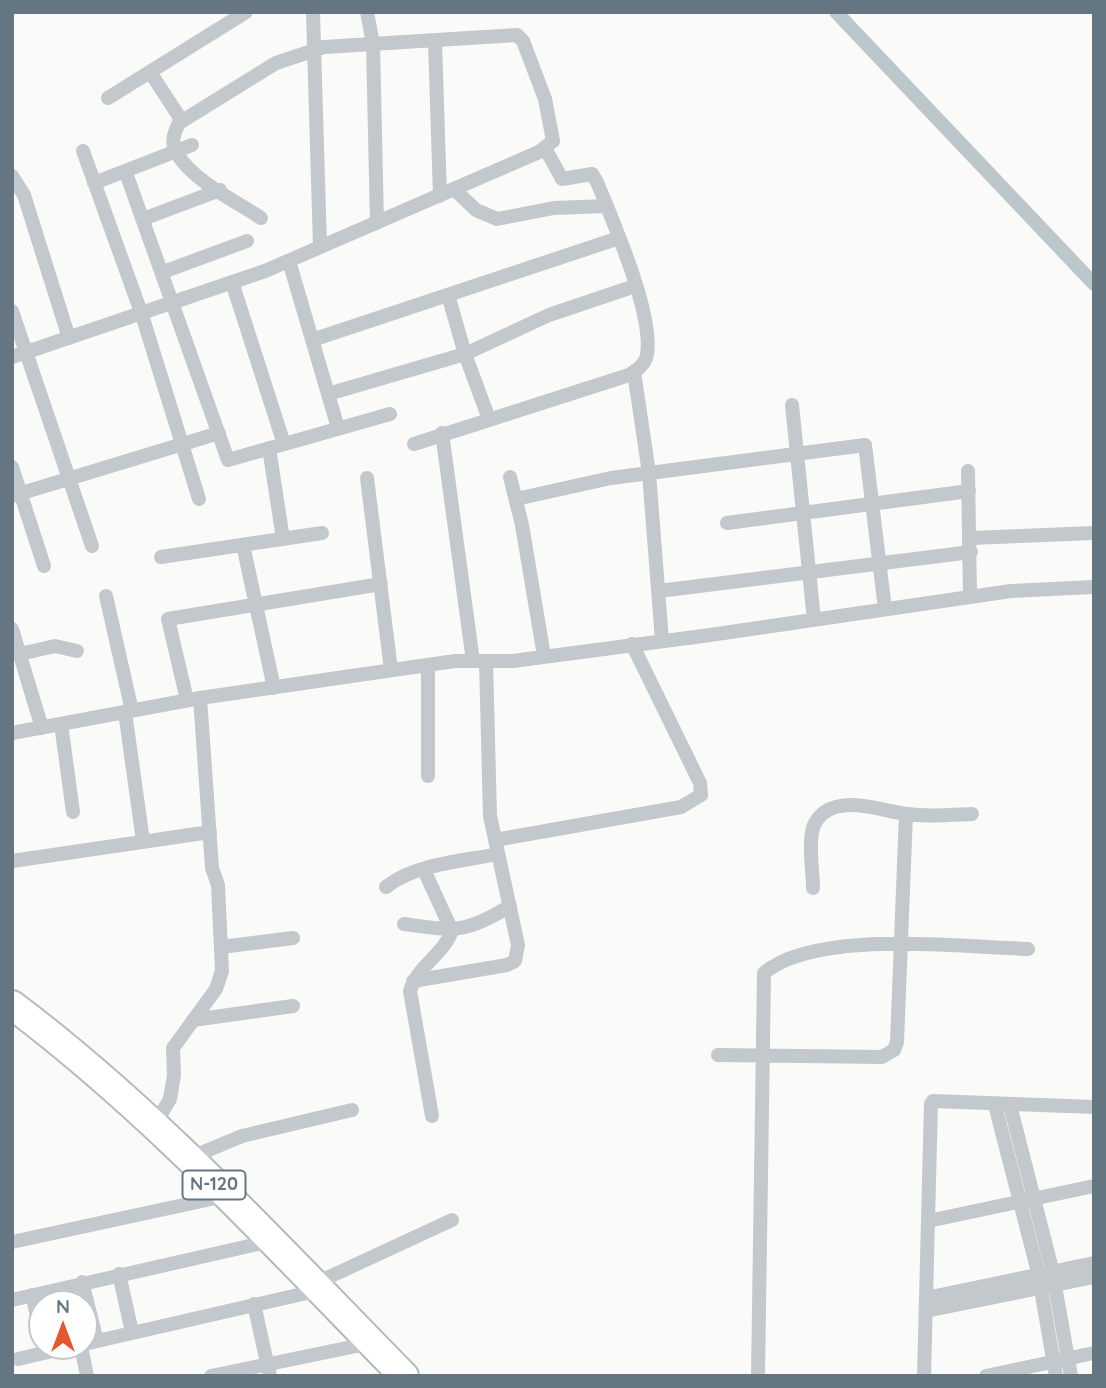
<!DOCTYPE html>
<style>
body{margin:0}
#map{position:relative;width:1106px;height:1388px;overflow:hidden;background:#fafaf8;font-family:Quicksand,sans-serif}
canvas{display:block}
.frame{position:absolute;inset:0;border:14px solid #657683;pointer-events:none}
.north{position:absolute;left:28px;top:1290px;width:70px;height:70px;box-sizing:border-box;background:#fff;border:2px solid #c1c8cd;border-radius:50%;rotate:0deg;font-size:19px;font-weight:700;line-height:28px;text-align:center;color:#657683}
.north::after{content:'';display:block;margin:auto;width:24px;height:32px;background:#e4572e;clip-path:polygon(50% 0,100% 100%,50% 72%,0 100%)}
</style>
<div id="map">
<canvas width="1106" height="1388"></canvas>
<div class="frame"></div>
<div class="north">N</div>
</div>
<script>
const g = document.querySelector('canvas').getContext('2d');
g.lineJoin = 'round';
function strokePath(path, color, width, dash) { g.strokeStyle = color; g.lineWidth = width; g.lineCap = dash ? 'butt' : 'round'; g.setLineDash(dash || []); g.stroke(path); }
function drawText(font, color, halo, rows, align = 'center') {
  g.font = font + ' Quicksand,sans-serif'; g.lineWidth = 7; g.setLineDash([]); g.textBaseline = 'middle'; g.strokeStyle = halo; g.fillStyle = color; for (const [text, x, y, turn = 0] of rows) {
    g.save(); g.translate(x, y); g.rotate((+turn || 0) * Math.PI / 180); g.textAlign = isNaN(turn) ? turn : align; if (halo) g.strokeText(text, 0, 0); g.fillText(text, 0, 0); g.restore();
  }
}
const canal = new Path2D(`
 M836,12l258,272`);
const street = new Path2D(`
 M313,12l7,235
 M367,12l6,32 4,179
 M435,42l5,154
 M150,72l32,49
 M108,98l138,-86
 M83,151l59,164 57,184
 M126,173l102,287 162,-46
 M12,176l12,19 45,143
 M94,183l98,-38
 M455,190l21,20 21,9 57,-11 53,-2
 M143,219l77,-29
 M289,261l49,167
 M163,272l84,-31
 M232,282l52,162
 M448,295l17,59 24,65
 M12,311l80,235
 M312,340l307,-102
 M12,357l253,-86 274,-119 14,-11 -8,-42 -22,-58 -6,-6 -193,12 -48,16 -97,60c-5,10 -9,21 -2,31 18,28 57,46 84,64
 M634,372l15,101 13,168
 M328,394l137,-40 84,-39 86,-29
 M792,405l22,215
 M442,433l31,228
 M414,444l215,-69c8,-5 16,-10 18,-20 7,-41 -34,-133 -50,-173l-5,-8 -30,5 -17,-31
 M269,448l14,91
 M12,467l32,99
 M968,471l2,126
 M510,477l12,48 22,131
 M367,478l24,192
 M12,496l207,-63
 M516,499l95,-21 254,-33 20,164
 M727,523l242,-32
 M971,538l123,-5
 M243,545l31,143
 M161,557l161,-24
 M659,591l312,-39
 M106,596l26,115
 M12,629l30,99
 M20,654l35,-8 22,5
 M187,700l-19,-81 213,-35
 M125,712l18,129
 M61,724l12,88
 M12,733l188,-35 255,-37h58l197,-26 301,-44 83,-4
 M428,776v-111
 M495,840l186,-33 20,-12 -1,-12 -68,-139
 M12,861l198,-29
 M424,870l28,61c-9,24 -34,34 -42,60l22,125
 M386,887c28,-23 78,-26 112,-33
 M813,888c0,-19 -6,-49 2,-65 18,-32 65,-12 92,-9 21,3 43,1 65,0
 M404,924c50,7 61,10 106,-18
 M221,947l72,-9
 M413,981l94,-16 8,-4 3,-16 -28,-129 -4,-155
 M193,1020l100,-14
 M718,1055l164,2 12,-7 3,-8 9,-228
 M995,1105l43,167 18,104
 M1010,1105l42,164 19,107
 M154,1126l16,-27 4,-24 -1,-27 43,-59 6,-18 -4,-86 -6,-17 -12,-170
 M187,1159l55,-23 110,-26
 M928,1221l166,-35
 M12,1242l213,-46
 M119,1274l13,58
 M82,1282l15,59
 M314,1284l138,-64
 M32,1295l10,41
 M926,1298l168,-35
 M12,1300l259,-59
 M254,1304l16,72
 M926,1311l168,-34
 M84,1344l236,-54
 M81,1346l6,30
 M18,1359l56,-13
 M211,1376l160,-33
 M758,1376l6,-403c51,-44 197,-26 264,-24
 M924,1376l7,-272 2,-3 161,6
 M986,1376l108,-23`);
const highway = new Path2D(`
 M12,1005c144,108 266,243 392,371`);
const shields = [
 [214,1185,63]
];
const shieldNames = [
 ["N-120",214,1185]
];
strokePath(canal, '#bbc7cb', 14);
strokePath(highway, '#b4b9bd', 32);
strokePath(street, '#c3c8cc', 14);
strokePath(highway, '#fff', 28);
for (const [x, y, w] of shields) { const box = new Path2D(); box.roundRect(x - w / 2, y - 14.5, w, 29, 5); g.fillStyle = '#fff'; g.fill(box); strokePath(box, '#657683', 2); }
drawText('bold 18px', '#657683', null, shieldNames);
</script>
